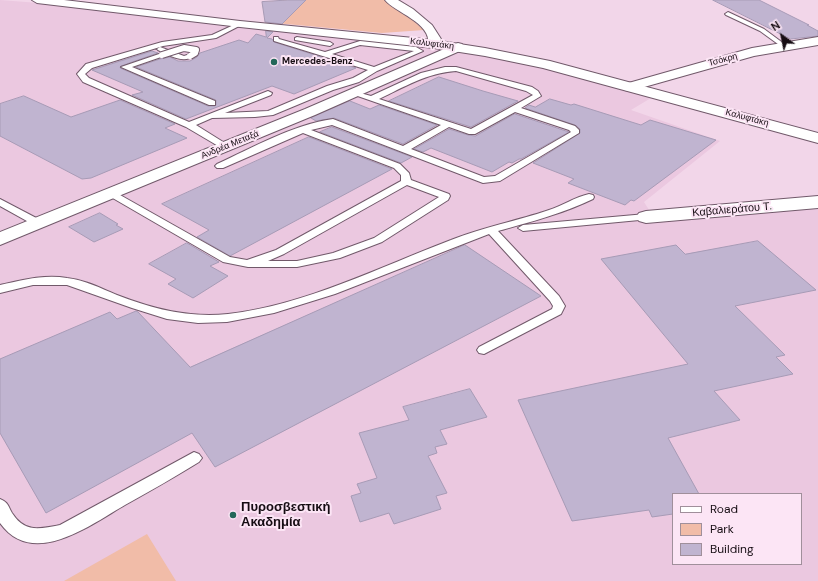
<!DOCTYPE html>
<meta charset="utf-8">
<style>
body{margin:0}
#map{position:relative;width:818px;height:581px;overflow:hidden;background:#f2d6e9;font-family:"DM Sans",sans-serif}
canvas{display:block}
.legend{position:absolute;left:672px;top:493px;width:130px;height:72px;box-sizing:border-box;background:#fce5f5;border:1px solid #a08f9b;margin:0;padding:5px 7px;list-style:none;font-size:12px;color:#160d13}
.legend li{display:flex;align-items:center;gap:8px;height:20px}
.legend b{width:20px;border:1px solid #a08f9b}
.north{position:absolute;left:762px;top:16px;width:40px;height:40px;-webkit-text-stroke:3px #fce5f5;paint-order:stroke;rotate:327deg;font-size:11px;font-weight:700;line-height:16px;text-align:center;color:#160d13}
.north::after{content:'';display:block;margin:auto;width:14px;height:18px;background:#160d13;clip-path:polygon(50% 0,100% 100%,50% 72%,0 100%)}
</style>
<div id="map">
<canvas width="818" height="581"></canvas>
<ul class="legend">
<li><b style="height:5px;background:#fff"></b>Road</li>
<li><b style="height:11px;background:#f1bca8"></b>Park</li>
<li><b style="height:11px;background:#c0b4d0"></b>Building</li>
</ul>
<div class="north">N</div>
</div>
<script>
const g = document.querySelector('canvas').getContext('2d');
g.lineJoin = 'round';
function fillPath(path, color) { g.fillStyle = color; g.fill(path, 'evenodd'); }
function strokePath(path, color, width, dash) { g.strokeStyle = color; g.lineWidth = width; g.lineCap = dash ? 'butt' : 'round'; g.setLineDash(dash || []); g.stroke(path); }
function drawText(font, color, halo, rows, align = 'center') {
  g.font = font + ' "DM Sans",sans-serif'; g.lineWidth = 4; g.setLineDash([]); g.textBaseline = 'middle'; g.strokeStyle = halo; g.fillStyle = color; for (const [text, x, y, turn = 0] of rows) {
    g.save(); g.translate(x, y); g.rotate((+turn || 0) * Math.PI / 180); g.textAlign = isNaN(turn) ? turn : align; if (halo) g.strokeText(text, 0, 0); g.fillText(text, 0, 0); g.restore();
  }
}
const built = new Path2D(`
 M0,0l65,5 373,41 4,4 -188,79 -254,102z
 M466,50l86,20 99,28 -20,12 89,31 -76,61 12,19 162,-13v373h-503l-4,-16 4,16h-315v-336l251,-105 204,-88zM673,494h128v70h-128z`);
const green = new Path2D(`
 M285,0h102l8,4 29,26 -42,3 -117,-11 -3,-20z
 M147,534l29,47h-112z`);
const building = new Path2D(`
 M288,0h18l-24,24 -17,-2 -3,-20z
 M713,0h46l50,25h-2l11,6v5l-27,3z
 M266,31l7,1 -6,6 5,1 2,3 82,26 -62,26 -22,-8 -86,33 -54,-24 11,-3 -51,-22 60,-19 6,2 -37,13 -1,2 88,38h7l1,-1v-5l-80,-33 24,-8 10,-2 8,4h12l7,-4 3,-4 39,-13 9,3 8,-9 10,3z
 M439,77l44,14 35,10 -47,26 -82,-26z
 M24,96l47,21 49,-17 55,24 -10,4 22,10 -96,40 -9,1 -82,-43v-32z
 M550,99l21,6 3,-1 67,21 9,-5 66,20 -82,61 -3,-1 -6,5 -57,-22 6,-4 -41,-16 47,-30v-4l-5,-4 -50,-17 4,-3 6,2z
 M350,101l20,8 9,-4 58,20 -34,19 -69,-26 -18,3 -5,-3z
 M515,114l54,18 -48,27h-2l-7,4 -3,-1 -17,10 -61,-24 -8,4 -9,-3 35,-20 19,6 7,1z
 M332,127l80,30 -11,6 -81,-31z
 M309,137l83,32 -162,87 -33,-19 12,-7 -47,-26z
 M100,213l18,11 -2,1 7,4 -29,13 -25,-15z
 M758,241l58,49 -81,16 50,49 -9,2 17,17 -79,17 26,29 -72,18 31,56h-26v20l-21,3 -3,-7 -77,11 -54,-121 170,-36 -87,-105 75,-14 9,9z
 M187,243l32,19 -9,4 18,10 -35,22 -25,-14 8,-5 -27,-15z
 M465,245l76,51 -326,171 -23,-34 -146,80 -46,-80v-74l110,-47 7,7 19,-8 2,1 52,55z
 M470,389l17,28 -47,13 7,14 -12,3 2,6 -9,3 19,37 -11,3 5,13 -47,15 -5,-11 -29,9 -9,-26 10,-3 -4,-9 20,-6 -18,-45 50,-13 -6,-13z`);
const service = new Path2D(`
 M728,12l36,17 23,17 -5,1 -22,-16 -34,-16 -1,-1z
 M238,23l5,1 -27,14 -53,8 -71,22 -7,6 4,4 100,44 79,-31 4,2 -1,2 -46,18 43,-2 59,-25 26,-8 15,-8 -94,-29v-4h4l1,2 46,13 35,-11 56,6 7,4 -46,20 -18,11 -26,8 -60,25 -18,2 -43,1 -16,7 32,20 1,2 -1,2 -3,1 -39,-23 -103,-45 -6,-8 9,-10 76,-22 50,-7zM360,45l54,6 -40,16 -42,-13z
 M297,37l33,5 3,2 -3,2 -35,-6v-2z
 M160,47l24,9 6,-2 4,2c-11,8 -25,-1 -36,-6l-1,-1z
 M162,53l2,1v2l-32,11 83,34v4h-6l-88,-38z
 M445,67h11l76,20 6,4 3,5 -20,12 54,18 4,4v3l-79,48 -17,2 -151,-58 -21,5 89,34 9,9 2,7 38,14 1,2 -2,4 -66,42 -42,16 -43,9h-49l-25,-5 -119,-69 1,-2h8l117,66 17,3 29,-10 125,-69v-6l-7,-7 -91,-35 -80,35h-6l-2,-2 2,-2c35,-16 77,-40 116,-45l70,27 38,-21 -92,-32 4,-2 18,5 50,-23zM456,71l70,20 7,4 -62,34 -92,-30c25,-12 48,-26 77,-28zM515,112l54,18 2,2 -76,44 -11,1 -73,-28 38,-22 20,7h6zM407,185l32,12 -65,41 -41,15 -36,8h-29l16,-7z
 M589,194l4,1 1,2 -1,2c-31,15 -63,23 -95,32l61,65 6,10 -4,8 -77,40 -5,-1 -2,-3 2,-3 73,-38 1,-3 -3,-5 -61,-67 -154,60 -61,19 -47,9 -29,1 -31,-4 -35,-11 -65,-23h-34l-33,8v-8c22,-5 45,-11 67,-7 18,2 33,10 50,17 36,14 72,23 111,19 77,-9 152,-47 223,-74 32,-13 66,-19 98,-30 13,-4 26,-13 40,-16z
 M0,199l42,22 1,2 -5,3 -4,-1 -34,-19z
 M646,214l4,1 1,2 -1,2 -127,12 -5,-3 5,-3z
 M194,452l5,2 3,4 -3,4c-24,15 -49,29 -74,43 -35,20 -92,64 -125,18v-24c8,3 8,7 12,14 13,20 27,16 48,12z`);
const minor = new Path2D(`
 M385,0h13l15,9 19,16 9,14 -3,8h-8l-2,-3c4,-21 -34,-32 -43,-44z
 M818,37v8l-64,11 -124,35 -5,-1 -2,-3 2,-3 127,-36z
 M818,196v12l-172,15 -7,-2 -3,-4 3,-4 7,-2z`);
const tertiary = new Path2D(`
 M458,43l4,1 2,3 -2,3 -147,65 -315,130v-13l305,-123z`);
const secondary = new Path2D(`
 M32,0h32l176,21 194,19 51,8 65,13 268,72v10l-275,-75 -58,-12 -51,-8 -194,-21 -203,-24z`);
const serviceBridge = new Path2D(`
 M162,55l22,-7 12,2 -1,3 -5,3`);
const markers = [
 [274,62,4,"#236759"],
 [233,515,4,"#236759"]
];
const farStreetnames = [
 ["Καλυφτάκη",432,44,7],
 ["Τσόκρη",723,60,-15],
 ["Καλυφτάκη",747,118,15],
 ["Ανδρέα Μεταξά",230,145,-22]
];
const farPoinames = [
 ["Mercedes-Benz",282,62]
];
const streetNames = [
 ["Καβαλιεράτου Τ.",732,210,-5]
];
const nearPoinames = [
 ["Πυροσβεστική",241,508],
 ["Ακαδημία",241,523]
];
fillPath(built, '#ebc8e0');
fillPath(green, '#f1bca8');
fillPath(building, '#c0b4d0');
strokePath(building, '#a79bb6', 1);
strokePath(service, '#71596a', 2);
strokePath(minor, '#71596a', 2);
strokePath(tertiary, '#71596a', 2);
strokePath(secondary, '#71596a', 2);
fillPath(service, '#fff');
fillPath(minor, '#fff');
fillPath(tertiary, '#fff');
fillPath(secondary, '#fff');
strokePath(serviceBridge, '#71596a', 8, []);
strokePath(serviceBridge, '#fff', 6);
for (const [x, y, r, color] of markers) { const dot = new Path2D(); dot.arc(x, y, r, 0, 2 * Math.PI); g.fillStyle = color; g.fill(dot); strokePath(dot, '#fce5f5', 1.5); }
drawText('9px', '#160d13', '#fce5f5', farStreetnames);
drawText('bold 9px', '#160d13', '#fce5f5', farPoinames, 'left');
drawText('11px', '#160d13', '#fce5f5', streetNames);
drawText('bold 13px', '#160d13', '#fce5f5', nearPoinames, 'left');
</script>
